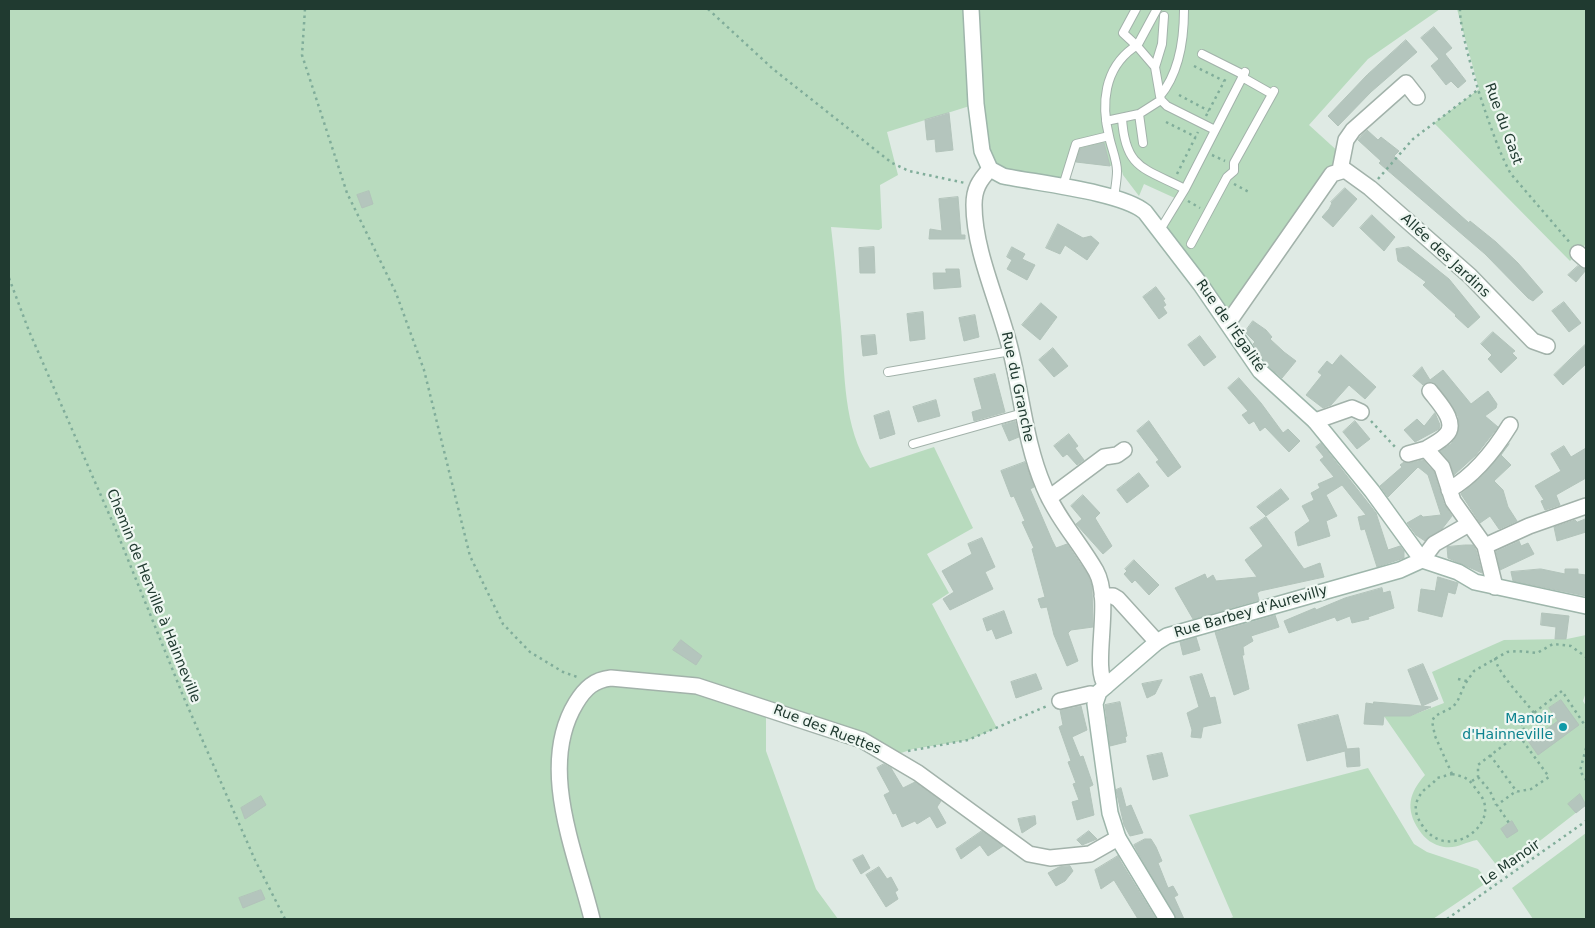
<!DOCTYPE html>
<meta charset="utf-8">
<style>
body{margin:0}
#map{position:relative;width:1595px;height:928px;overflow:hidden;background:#dfeae4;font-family:"DejaVu Sans",sans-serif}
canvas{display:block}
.frame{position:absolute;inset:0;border:10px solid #203a30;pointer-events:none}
</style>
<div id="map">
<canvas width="1595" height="928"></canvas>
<div class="frame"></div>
</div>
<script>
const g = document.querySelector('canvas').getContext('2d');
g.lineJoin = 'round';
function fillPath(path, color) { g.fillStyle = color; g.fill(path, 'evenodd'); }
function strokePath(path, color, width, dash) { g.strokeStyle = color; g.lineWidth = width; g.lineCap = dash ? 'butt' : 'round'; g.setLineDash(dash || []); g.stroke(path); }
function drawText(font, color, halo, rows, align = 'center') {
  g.font = font + ' "DejaVu Sans",sans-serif'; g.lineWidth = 4.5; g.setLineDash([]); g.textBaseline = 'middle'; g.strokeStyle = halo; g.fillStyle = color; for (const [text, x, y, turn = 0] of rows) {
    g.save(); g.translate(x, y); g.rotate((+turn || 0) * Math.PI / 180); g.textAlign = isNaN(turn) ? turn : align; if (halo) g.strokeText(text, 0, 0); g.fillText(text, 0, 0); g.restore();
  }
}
const green = new Path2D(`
 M9,9h1431l-72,50 -59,66 33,30 -114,168 -63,-96 12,-28 -33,-15 -5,12 -16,-21 -5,-18 -7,2 2,6 -3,1 -42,-5 -8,25 -65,-13 -19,-69 -89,28 11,43 -18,10 2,43 -3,2 -48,-3c4,33 7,67 10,100 4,46 2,101 29,141l64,-21 39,81 -46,26 22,39 -17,11 65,124 -29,12 -55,9 -21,7 -126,-48v43l50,138 22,30h-829z
 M1457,9h129v235l-16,17 -136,-138 45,-34z
 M1586,635v57l-3,9 3,5v99l-85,66 -24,-31c-12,2 -20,9 -33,7 -11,-2 -19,-8 -25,-17 -14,-21 -10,-37 6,-55l-41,-59h26l34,-13 -12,-31 72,-32 63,-1z
 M1368,768l46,76 13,8 51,17 11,12 -56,38h-204l4,-2 -44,-102z
 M1586,833v86h-53l-21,-31z`);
const building = new Path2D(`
 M1434,27l18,21 -7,6 21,27 -8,7 -7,-7 -5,4 -15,-19 8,-7 -18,-21z
 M1406,40l11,12 -46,40 -33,34 -10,-10 39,-41z
 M949,113l4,37 -17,2 -1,-13 -8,1 -2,-20z
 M1367,130l11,10 3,-3 18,14 -5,5 75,67 1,-2 26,21 22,21 25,29 -10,9 -5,-3 -43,-44 -106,-91 2,-2 -23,-21z
 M1104,143l6,23 -34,-4 4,-13z
 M1345,188l12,11 -24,28 -11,-10 7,-8 3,-6 -1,-1z
 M369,191l4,13 -11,4 -5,-13z
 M958,197l3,38h4v4h-36l1,-10 12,2 -3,-32z
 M1372,215l23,22 -11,14 -24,-23z
 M1058,224l25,14 8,-2 8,7 -12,17 -22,-15 -5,9 -14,-6z
 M874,247l1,26h-15l-1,-25z
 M1012,247l13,7 -3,5 13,6 -8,15 -20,-11 5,-9 -5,-3z
 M1409,247l40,32 31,38 -12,11 -13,-12 1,-1 -33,-30 3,-3 -28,-21 -2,-12z
 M1578,266l8,4 -10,12 -8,-7z
 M946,269h13l2,18 -27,2 -1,-16h13z
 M1156,287l9,12 -2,1 3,5 -3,2 4,6 -8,6 -16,-22z
 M1564,302l17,21 -12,9 -17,-21z
 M1041,303l16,14 -17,23 -18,-15z
 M923,312l2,27 -15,2 -3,-27z
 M975,315l4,22 -15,4 -5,-23z
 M1253,321l13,9 6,7 -2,2 14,13 12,9 -14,17 -15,-13 -14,-21 2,-2 -10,-10z
 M1493,332l22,19 -3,2 5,5 -16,15 -13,-14 4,-4 -11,-11z
 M875,335l2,19 -14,2 -2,-20z
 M1200,336l16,21 -12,9 -16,-21z
 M1586,344v20l-23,21 -9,-10z
 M1053,348l15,18 -14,11 -15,-17z
 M1341,355l35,32 -11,12 -16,-14 -18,20 -8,3 -17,-13 16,-20 -4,-3 9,-11 5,4z
 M1422,367l8,13 13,-10 28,34 17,-13 9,13 -1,4 -11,8 13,11 -22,28 -22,20 -5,-14 -9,-10 11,-7 6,-10 2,-9 -1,-9 -21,-31 -8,-3 -6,3 -10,-9z
 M995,374l10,38 -31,9 -2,-9 10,-3 -8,-30z
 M1239,378l22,25 22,30 5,-4 12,12 -11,11 -24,-25 -5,4 -6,-10 -5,3 -7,-9 6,-4 -20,-23z
 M936,400l4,16 -22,6 -5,-15z
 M889,411l6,23 -15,5 -6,-23z
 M1435,413l5,12 -1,4 -24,13 -11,-12 13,-11 7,7z
 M1015,421l4,16 -10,4 -7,-16z
 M1149,421l32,46 -13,10 -12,-15 3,-2 -22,-29z
 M1355,421l15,18 -13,10 -14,-17z
 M1069,434l9,12 -3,2 9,12 -7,5 -10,-11 -4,3 -9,-11z
 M1321,443l55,70 12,37 12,-4 4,5v7l-27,9 -12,-38 -4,1 -3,-13 8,-2 -24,-30 -16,10 11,21 -11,5 4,15 -32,10 -3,-14 15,-11 -8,-15 12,-6 -3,-7 9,-5 -2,-4 16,-7 -14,-17 4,-3 -8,-10z
 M1509,444l-8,11 10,10 -17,16 9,9 5,17 9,14 -18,8 -9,-13 -10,7 -19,-29 21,-18z
 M1564,446l7,11 15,-9v30l-30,17 4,10 -15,5 -4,-9 3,-1 -9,-14 26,-15 -10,-17z
 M1423,460l11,12 10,32 8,12 -10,13 -17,12 -9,-6 -9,-12 14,-8 2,2 18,-2 -13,-40 -10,-8 -30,30 -8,-11 22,-19 -2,-2 4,-3 6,1z
 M1025,462l9,25 -4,2 22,51 4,8 11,-4 21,31 4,11 1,41 -22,3 -3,3 10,28 -11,5 -13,-31 -7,-28 -6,1 -3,-9 7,-2 -13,-48 2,-1 -12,-26 3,-1 -11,-25 -3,1 -10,-26z
 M1139,473l10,13 -22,17 -10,-13z
 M1281,489l8,10 -23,17 -9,-9z
 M1083,495l17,18 -5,5 17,28 -9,8 -27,-30 6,-5 -11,-13z
 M1266,517l38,52 16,-6 4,14 -64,14 -3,2 2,7 -66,19 -18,-31 30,-14 2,5 6,-4 3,6 41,-4 -12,-17 18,-14 -13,-18z
 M1586,519v13l-29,9 -3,-14 21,-7 2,2z
 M982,538l13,29 -10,5 8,17 -43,21 -7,-11 11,-7 -12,-21 30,-17 -4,-10z
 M1519,541l2,5 7,-3 6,11 -34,16 -4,-19z
 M1465,545h8l3,5 6,23 -34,-15 -1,-11z
 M1134,560l25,25 -10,10 -14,-15 -3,3 -8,-9 3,-3 -2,-2z
 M1541,569l24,5v-5h13v5l8,1v21l-73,-15 -2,-9z
 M1438,577l20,6 -3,11 -7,-2 -6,25 -24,-6 3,-22 14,2z
 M1382,588l1,5 7,-2 4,17 -26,9 1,2 -17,4 -2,-7 -13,5 -2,-4 -46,16 -5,-12 31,-13 1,2 29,-12z
 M1004,611l8,22 -16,6 -4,-10 -5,2 -4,-12z
 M1542,613l27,3 -3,23h-11l1,-12 -15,-2z
 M1275,615l4,12 -28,9 2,5 -10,6 1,8h-2l7,34 -15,6 -19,-63z
 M1196,637l4,13 -17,5 -3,-13z
 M681,640l21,16 -6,9 -23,-15z
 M1423,664l15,35 -16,7 -14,-36z
 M1036,674l6,15 -26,9 -5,-16z
 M1202,674l8,24 5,-1 6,26 -18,4 -2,11 -10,-1 1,-7 -5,-17 12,-6 -9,-30z
 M1162,680l-7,14 -8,4 -5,-14z
 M1561,700l18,25 -41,30 -12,-17 11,-8 3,4 18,-13 -9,-13z
 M1120,702l7,34 -2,1 1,5 -16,4 -5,-41z
 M1374,702l37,3 20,2 -21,9h-26l-1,9 -19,-1 2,-21 7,1z
 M1081,706l6,24 -15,7 8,20 3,-1 10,29 -4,2 5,28 -17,5 -5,-18 7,-2 -6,-16 3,-1 -8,-21 3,-1 -12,-34 4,-2 -3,-15z
 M1338,715l9,34 12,-1 1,18 -13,1 -2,-16 -38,10 -9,-36z
 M1162,753l6,23 -15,4 -6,-24z
 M884,764l7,4 12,20 12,-6 26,19 -4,6 9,16 -9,5 -7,-12 -13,8 -2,-3 -13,6 -6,-14 -3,1 -9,-19 6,-3 -13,-24z
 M1121,788l5,19 5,-2 12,28 -13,3 -6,-11 -8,-35z
 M1580,794l6,11 -10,8 -8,-9z
 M261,796l5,9 -21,14 -4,-11z
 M1035,816l1,8 -14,9 -4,-14z
 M1512,821l6,10 -11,7 -6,-9z
 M982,831l21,15 -15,10 -8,-11 -19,14 -5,-10z
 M1089,831l8,8 -15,6 -5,-5z
 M1145,839h6l5,8 6,14 -4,2 10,25 5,-2 5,9 -4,2 10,22h-8l-39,-68 -3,-6z
 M863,855l7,13 -9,6 -8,-14z
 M1118,856l3,6 35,57h-18l-24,-39 -13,9 -6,-19z
 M1070,866l3,5 -8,10 -9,5 -8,-13 11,-6z
 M879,867l8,12 4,-2 7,13 -3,2 3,7 -12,8 -20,-32z
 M261,890l4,9 -22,9 -4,-10z`);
const path = new Path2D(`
 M305,9l-3,46 45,138 49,100 28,77 46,186 33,68 27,28 33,20 17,6
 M708,9l65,60 119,94 17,8 56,12
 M1460,9c-1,29 35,139 51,165l60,70
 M1194,66l30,15
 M1179,95l30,16
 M1206,116l21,-40
 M1166,122l30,15
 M1212,155l13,6
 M1177,174l21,-42
 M1378,179l35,-40 66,-50
 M1234,184l15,8
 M1188,201l12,7
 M9,278l20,53 87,199 68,168 71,162 30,59
 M1371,421l25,27
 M1495,658c3,16 28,40 39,55
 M1458,679l9,2
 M1518,734l7,-6 -4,-5 41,-32 24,36
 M1586,748l-6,23 6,9
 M908,751l60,-11 79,-34
 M1490,755l27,37
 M1452,774l-17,-38 -3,-15 3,-5 18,-9 5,-7 7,-16 9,-13 33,-19 11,-1 19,2 16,-9 18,2 15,11
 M1452,774c18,4 17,6 27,19 25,30 -32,72 -57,32 -6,-9 -9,-18 -3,-28 4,-9 13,-11 18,-19z
 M1478,777l12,14 6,14
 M1472,781l6,-4v-12l40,-31 31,43 -18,12 -16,3 -18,13 12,18
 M1447,919l139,-98`);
const lane = new Path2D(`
 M1136,9l-13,24 14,13 20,-37
 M1202,54l42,21
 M1155,67l7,-23 2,-28
 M1242,77l30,17
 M1161,100l6,6 48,24
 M1139,114l4,29
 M1122,118c3,51 22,50 63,71l60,-117
 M1106,121l33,-7 22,-14 -1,-4c19,-23 24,-57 24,-86
 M1063,186l13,-42 33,-8
 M1114,198c1,-9 3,-18 3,-27 0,-11 -6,-24 -8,-35 -8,-32 -5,-67 24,-88l4,-2 18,21 5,29
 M1160,230l25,-41
 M1191,244l36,-67 7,-6v-8l40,-72
 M888,372l123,-21
 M913,444l110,-31`);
const street = new Path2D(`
 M990,169c-11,12 -16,20 -16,36 0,46 25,98 36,143 12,47 15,95 34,139 13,31 36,56 52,84 17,31 -5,96 10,115
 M1340,170l6,-30 7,-10 53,-47 11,14
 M1578,253l8,7
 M1228,323l104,-149 13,-4 25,18 100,88 63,65 14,5
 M1315,421l37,-13 9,4
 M1426,449c6,-4 15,-8 20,-14 13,-13 -9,-34 -16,-44
 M1408,454l18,-5 16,18 11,34 32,45 10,41
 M1449,490c26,-15 45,-39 61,-65
 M1049,498l55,-41 13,-2 7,-5
 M1485,546l44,-20 57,-20
 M1422,560l12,-16 35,-20
 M1102,596h11l5,3 39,43
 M1060,701l30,-7 7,1
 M592,919c-16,-66 -55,-152 -16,-216 9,-15 18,-23 35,-25l86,8 165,54 56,33 111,81 21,4 40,-4 28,-16`);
const secondary = new Path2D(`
 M971,9l5,95 6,47 8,18 13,7c33,7 119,16 142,36l56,73 59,86 55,50 57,70 50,69
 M1422,560l36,12 17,10 111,24
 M1167,919l-49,-81 -8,-25 -15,-109 4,-12 58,-50 10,-6 233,-66 22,-10`);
const markers = [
 [1563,727,5,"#0f9aa8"]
];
const streetNames = [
 ["Rue du Gast",1503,124,70],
 ["Allée des Jardins",1445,256,43],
 ["Rue de l'Égalité",1230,326,55],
 ["Rue du Granche",1017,387,78],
 ["Chemin de Herville à Hainneville",153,596,68],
 ["Rue Barbey d'Aurevilly",1251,612,-16],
 ["Rue des Ruettes",827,730,21],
 ["Le Manoir",1511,863,-35]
];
const cultureNames = [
 ["Manoir",1553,719],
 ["d'Hainneville",1553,735]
];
fillPath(green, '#b8dbbe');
fillPath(building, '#b4c5bd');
strokePath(building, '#b2c3ba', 1);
strokePath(lane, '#a2b2aa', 10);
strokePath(street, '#a2b2aa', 18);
strokePath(secondary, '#9eb6ab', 18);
strokePath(path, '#80ad9a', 2.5, [2.5, 4]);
strokePath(lane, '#fff', 8);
strokePath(street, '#fff', 15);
strokePath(secondary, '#fff', 15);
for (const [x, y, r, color] of markers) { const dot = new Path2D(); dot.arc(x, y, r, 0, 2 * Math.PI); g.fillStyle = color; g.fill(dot); strokePath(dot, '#eff7f2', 2); }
drawText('14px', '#203a30', '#eff7f2', streetNames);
drawText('14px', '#0d838f', '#eff7f2', cultureNames, 'right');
</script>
